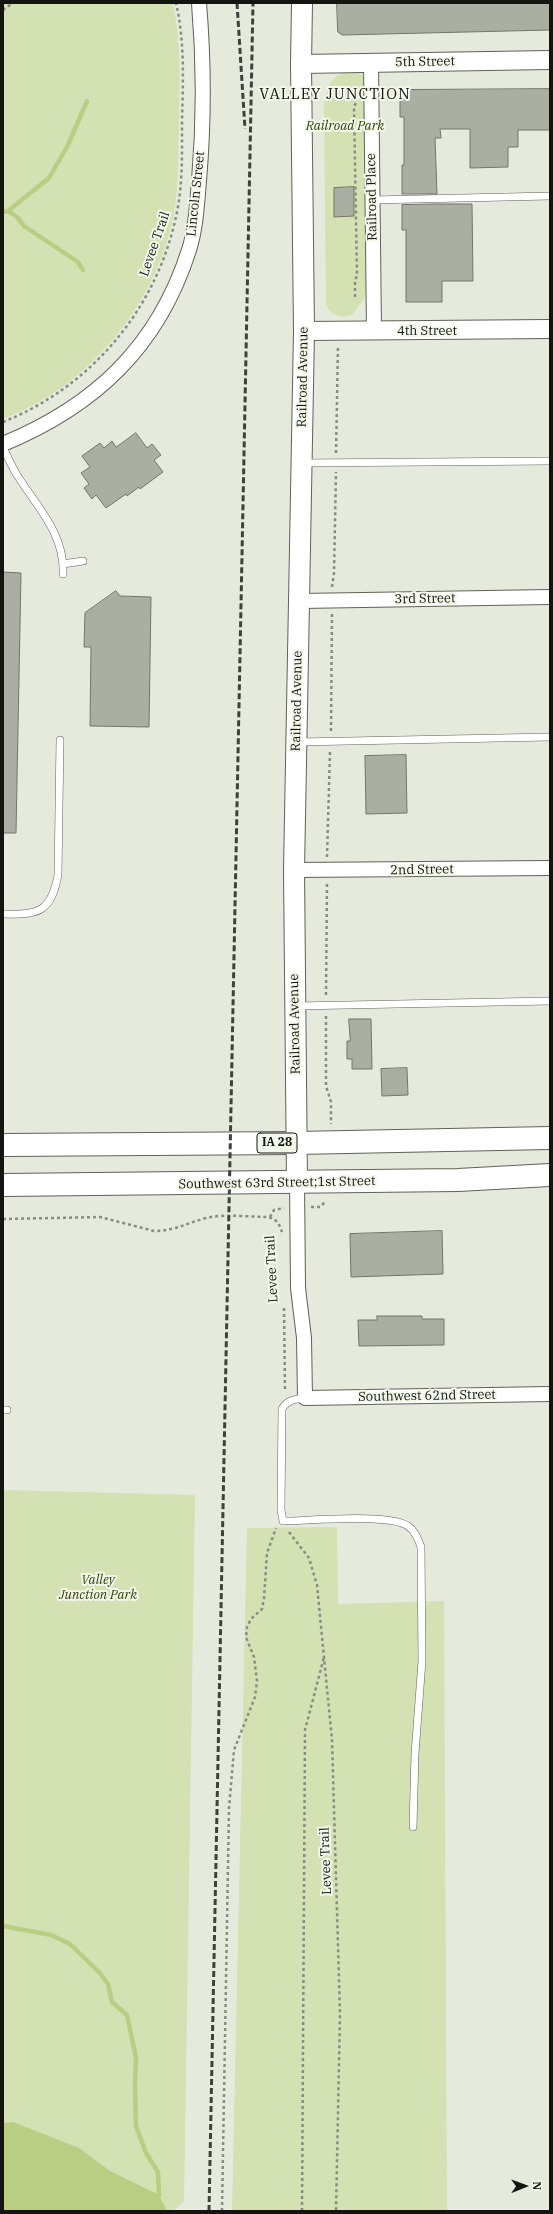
<!DOCTYPE html>
<style>
body{margin:0}
#map{position:relative;width:553px;height:2214px;overflow:hidden;background:#e6eadd;font-family:"IBM Plex Serif",serif}
canvas{display:block}
.frame{position:absolute;inset:0;border:4px solid #141511;pointer-events:none}
.north{position:absolute;left:505px;top:2166px;width:40px;height:40px;-webkit-text-stroke:3px #f4f8eb;paint-order:stroke;rotate:89deg;font-size:11px;font-weight:700;line-height:16px;text-align:center;color:#141511}
.north::after{content:'';display:block;margin:auto;width:14px;height:18px;background:#141511;clip-path:polygon(50% 0,100% 100%,50% 72%,0 100%)}
</style>
<div id="map">
<canvas width="553" height="2214"></canvas>
<div class="frame"></div>
<div class="north">N</div>
</div>
<script>
const g = document.querySelector('canvas').getContext('2d');
g.lineJoin = 'round';
function fillPath(path, color) { g.fillStyle = color; g.fill(path, 'evenodd'); }
function strokePath(path, color, width, dash) { g.strokeStyle = color; g.lineWidth = width; g.lineCap = dash ? 'butt' : 'round'; g.setLineDash(dash || []); g.stroke(path); }
function drawText(font, color, halo, rows, align = 'center') {
  g.font = font + ' "IBM Plex Serif",serif'; g.lineWidth = 4; g.setLineDash([]); g.textBaseline = 'middle'; g.strokeStyle = halo; g.fillStyle = color; for (const [text, x, y, turn = 0] of rows) {
    g.save(); g.translate(x, y); g.rotate((+turn || 0) * Math.PI / 180); g.textAlign = isNaN(turn) ? turn : align; if (halo) g.strokeText(text, 0, 0); g.fillText(text, 0, 0); g.restore();
  }
}
const green = new Path2D(`
 M3,3h170c8,40 7,80 6,120 -1,30 0,61 -5,91 -18,90 -84,172 -171,205z
 M356,71l7,5 2,4 2,208 -3,11 -11,15c-11,5 -21,2 -27,-9l-2,-200c4,-22 7,-32 32,-34z
 M3,1490l192,5 -11,706 -11,10h-55l-115,-58z
 M337,1527l1,77 106,-3 3,610h-215l15,-683z`);
const water = new Path2D(`
 M13,2122l66,26 31,23 49,24 8,16h-164v-88z`);
const stream = new Path2D(`
 M8,211l41,-33 19,-33 19,-44
 M3,212l5,-1 9,6 7,9 54,36 5,8
 M3,1926l48,9 19,9 30,29 8,11 4,18 15,13 9,43 -1,27 1,41 10,27 12,19 1,23 -4,3`);
const building = new Path2D(`
 M337,3h213v27l-208,5 -4,-3z
 M550,89v41h-32v17h-10v20l-38,1v-39h-30l1,9h-6l2,56h-35v-29h2v-48h-4v-27z
 M354,187v29l-20,1v-29z
 M437,204h35l1,77h-31v21h-36v-72h-4v-25z
 M136,433l11,15 5,-4 9,11 -7,5 9,12 -23,17 -1,-2 -12,9 -1,-2 -20,14 -10,-13 -4,4 -8,-11 5,-4 -8,-11 9,-6 -8,-11 18,-13 4,5 8,-7 4,6z
 M3,572l18,1 -5,260h-13z
 M116,591l4,5 31,1 -2,130 -59,-1 1,-79h-7l1,-34z
 M406,755l1,58 -41,1 -1,-58z
 M349,1019h22l1,50h-20v-10h-5v-18h3z
 M407,1068l1,27 -26,1 -1,-27z
 M442,1231l1,43 -92,3 -1,-43z
 M377,1316h45v3h22v26l-85,1 -1,-26h19z`);
const path = new Path2D(`
 M3,10l10,-7
 M355,297v-17l2,-4 -3,-170 3,-4
 M3,422c90,-36 155,-115 174,-210 6,-30 5,-61 5,-91 1,-40 3,-79 -6,-118
 M336,453l2,-107
 M332,587l2,-14 2,-101
 M331,731l1,-117
 M327,857l3,-105
 M326,995l1,-111
 M326,1016v70l5,16v22
 M311,1207h9l6,-6
 M270,1217l4,-7 10,-2
 M3,1219l97,-2 54,14c23,0 36,-10 57,-14 18,-3 39,0 57,0 8,2 11,6 14,15
 M284,1308l1,83
 M289,1532l20,26 8,27 15,155 8,274 -4,197
 M222,2211l7,-403 5,-58 21,-53 2,-16 -3,-24 -8,-20 1,-10 4,-8 11,-10 2,-11 3,-45 9,-25
 M302,2211l3,-481 19,-73`);
const service = new Path2D(`
 M373,200l177,-4
 M3,448c5,9 9,19 14,27 20,32 48,59 46,99
 M302,463l248,-2
 M63,564l20,-3
 M298,742l252,-5
 M3,914c36,1 48,-2 55,-39l2,-135
 M296,1006l254,-5
 M305,1398c-10,1 -18,2 -23,11l-1,101 2,11c24,0 108,-8 125,5 7,5 10,13 13,21l1,114 -7,93 -2,73
 M3,1410h4`);
const minor = new Path2D(`
 M371,63l3,268
 M3,444c92,-38 155,-97 186,-194 7,-22 8,-46 10,-69 5,-59 5,-119 0,-178
 M300,601l250,-4
 M294,870l256,-2
 M297,1182l1,106 6,50 1,60 245,-4`);
const tertiary = new Path2D(`
 M301,64l249,-4
 M304,331l246,-2`);
const secondary = new Path2D(`
 M297,1182l-3,-312 10,-539 -3,-267 1,-61`);
const primary = new Path2D(`
 M3,1145l293,-2 254,-5
 M3,1185l455,-5 92,-5`);
const rail = new Path2D(`
 M237,3l8,126
 M209,2211l44,-2208`);
const shields = [
 [277,1143,40]
];
const shieldNames = [
 ["IA 28",277,1143]
];
const streetNames = [
 ["5th Street",425,62,-1],
 ["Lincoln Street",196,194,-84],
 ["Railroad Place",372,197,-91],
 ["Levee Trail",155,244,-71],
 ["4th Street",427,331],
 ["Railroad Avenue",303,377,-89],
 ["3rd Street",425,599,-1],
 ["Railroad Avenue",297,701,-89],
 ["2nd Street",422,870,-1],
 ["Railroad Avenue",295,1024,-91],
 ["Southwest 63rd Street;1st Street",277,1183,-1],
 ["Levee Trail",272,1269,-93],
 ["Southwest 62nd Street",427,1396,-1],
 ["Levee Trail",326,1861,-92]
];
const parkNames = [
 ["Railroad Park",345,126],
 ["Valley",98,1580],
 ["Junction Park",98,1595]
];
const quarterNames = [
 ["VALLEY JUNCTION",335,95]
];
fillPath(green, '#d3e1b3');
fillPath(water, '#b9ce83');
strokePath(stream, '#b9ce83', 4.5);
fillPath(building, '#abafa3');
strokePath(building, '#72766a', 1);
strokePath(service, '#5f6257', 8);
strokePath(minor, '#5f6257', 16);
strokePath(tertiary, '#5f6257', 20);
strokePath(secondary, '#5f6257', 22);
strokePath(primary, '#5f6257', 24);
strokePath(path, '#898c83', 2.5, [3, 3]);
strokePath(service, '#fff', 7);
strokePath(minor, '#fff', 14);
strokePath(tertiary, '#fff', 18);
strokePath(secondary, '#fff', 20);
strokePath(primary, '#fff', 22);
strokePath(rail, '#3f413b', 3, [6, 3]);
for (const [x, y, w] of shields) { const box = new Path2D(); box.roundRect(x - w / 2, y - 10, w, 20, 3); g.fillStyle = '#f4f8eb'; g.fill(box); strokePath(box, '#141511', 1); }
drawText('bold 12px', '#141511', null, shieldNames);
drawText('13px', '#141511', '#f4f8eb', streetNames);
drawText('italic 13px', '#333f05', '#f4f8eb', parkNames);
g.letterSpacing = '1px';
drawText('15px', '#141511', '#f4f8eb', quarterNames);
g.letterSpacing = '0px';
</script>
